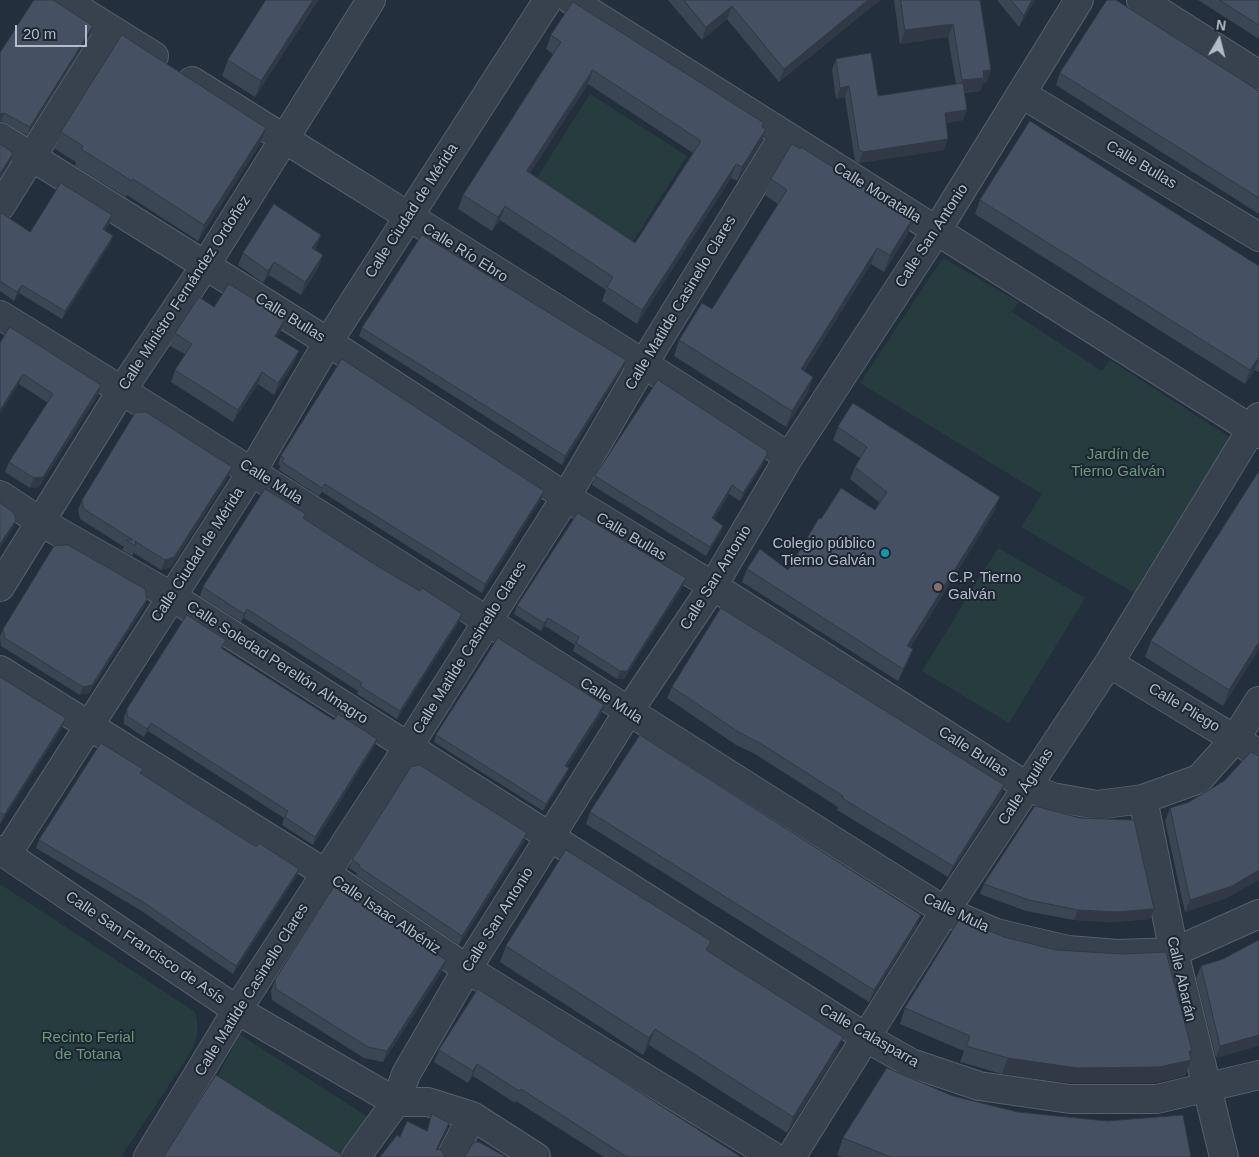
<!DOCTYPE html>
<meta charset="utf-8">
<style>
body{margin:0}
#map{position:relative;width:1259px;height:1157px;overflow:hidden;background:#242f3e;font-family:Arial,sans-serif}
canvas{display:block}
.north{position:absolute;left:1194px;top:15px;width:50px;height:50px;-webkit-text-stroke:4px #1d2633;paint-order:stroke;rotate:8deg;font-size:14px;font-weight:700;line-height:20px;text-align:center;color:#b4bcc9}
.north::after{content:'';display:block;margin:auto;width:18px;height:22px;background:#b4bcc9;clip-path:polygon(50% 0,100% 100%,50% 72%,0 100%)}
.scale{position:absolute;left:15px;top:25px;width:72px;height:22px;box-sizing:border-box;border:2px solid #b4bcc9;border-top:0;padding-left:6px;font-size:15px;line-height:18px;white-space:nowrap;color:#b4bcc9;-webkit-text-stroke:4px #1d2633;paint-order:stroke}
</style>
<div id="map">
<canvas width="1259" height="1157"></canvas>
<div class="north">N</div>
<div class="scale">20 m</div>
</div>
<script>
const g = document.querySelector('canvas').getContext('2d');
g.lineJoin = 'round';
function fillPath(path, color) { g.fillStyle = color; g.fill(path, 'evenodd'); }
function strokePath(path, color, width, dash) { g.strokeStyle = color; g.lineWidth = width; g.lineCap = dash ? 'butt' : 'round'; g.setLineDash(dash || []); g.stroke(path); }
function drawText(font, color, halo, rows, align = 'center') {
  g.font = font + ' Arial,sans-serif'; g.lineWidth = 4; g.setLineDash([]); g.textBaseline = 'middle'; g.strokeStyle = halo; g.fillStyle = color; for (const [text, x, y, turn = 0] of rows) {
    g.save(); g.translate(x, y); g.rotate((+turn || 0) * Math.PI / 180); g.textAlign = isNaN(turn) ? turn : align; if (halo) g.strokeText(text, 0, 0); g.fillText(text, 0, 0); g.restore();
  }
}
const green = new Path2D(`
 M590,94l97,62 -57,90 -97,-62z
 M943,258l76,44 -7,10 90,59 8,-11 121,78 -97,155 -113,-66 21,-33 -182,-111z
 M998,548l87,50 -76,125 -87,-52z
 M0,884l195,128c5,15 2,26 -4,40l-70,105h-121z
 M239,1034l129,83 -25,40 -127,-77z`);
const minor = new Path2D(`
 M64,0l90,56
 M571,0l688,434
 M1141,0l118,75
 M192,81c199,125 400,248 597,376
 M1022,94l237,143
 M0,137l328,205 238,155 147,89 313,200 26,11 45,8 46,-6 56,-20 36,-40 24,-38
 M0,207l111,-177
 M0,315c317,195 629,398 945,596l51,22 72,17 50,4 56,-2 85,-38
 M0,495l41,27 130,74 694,441 46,26 68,23 91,13h87l102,-24
 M0,587l122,-197 83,-124 166,-266
 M1109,663l150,91
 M0,670l325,203 142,96 307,188
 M1143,799l31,153 50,205
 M0,850l237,160 159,92
 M7,854l246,-384 75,-128 220,-342
 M396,1102h32l44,14 64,41
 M148,1157l89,-147 171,-263 158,-250 78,-134 140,-228
 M356,1157l40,-55 10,-28 61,-105 161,-257 85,-126 76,-129 148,-227 142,-230
 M451,1157l21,-41
 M791,1157l154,-246 164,-248 150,-246`);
const wall = new Path2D(`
 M266,0h52l-63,97 -33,-21 6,-16z
 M668,0h212l-101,82 -52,-63 -25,21z
 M894,0h86l7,83h-4l-3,8 -16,2 -1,27 -17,3 -2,27 -85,13 -4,-2 -10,-64 -9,2 -4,-29 4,-11 42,37 78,-12 -8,-47 -48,7z
 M997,0h38l-16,27z
 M1198,0h61v39z
 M93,26l-3,9 -63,100 -26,-14 -1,1v-69z
 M551,35l212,92 -2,16 -24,38 -6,-3 -94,146 -35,-23 4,-11 -106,-70 -8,11 -34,-22 5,-14 90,-141 -7,-5zM588,84l105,69 -58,90 -105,-70z
 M1060,73l199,18v123l-203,-129z
 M61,132l199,12 -62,97 -71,-46 -1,2 -51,-31 1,-4 -21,-13z
 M771,179l142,39 -6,17 -23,37 -13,-8 -67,107 9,6 -6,17 -21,33 -112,-71 5,-16 33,-31 66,-105 -13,-9z
 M980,200l279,66v106l-4,-2 -10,14 -270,-170z
 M0,213l30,19 82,-17 -3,9 -4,6 8,6 -3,8 -48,75 -43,-26 -5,8 -14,-10z
 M321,235l-6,15 8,5 -5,13 -17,27 -32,-20 -6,8 -25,-18 5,-12z
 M214,307l67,24 -4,6 17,26 -20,32 -16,-11 -25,38 -62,-40 4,-12 10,-16 -15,-8 5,-13z
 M10,327l88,68 -59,92 -9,1 -25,-16 4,-10 39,-59 -29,-19z
 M362,328l264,32 -3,8 -61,97 -203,-129z
 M838,427l157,83 -85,138 3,1 -5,13 -10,19 -156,-99 5,-13 41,1 33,-51 54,-9 5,-7 -30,-24 5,-12 5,-9 -27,-18z
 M281,456l260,43 -59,94 -160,-101 -3,4 -40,-26 1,-4 -2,-2z
 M763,464l-23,37 -11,-7 -15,25 9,7 -3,8 -14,22 -114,-71 3,-9z
 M228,477l-57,90 -10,3 -27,-17 -2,3 -10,-6 2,-3 -44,-28 -2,-9 4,-10z
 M306,514l-2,5 155,103 -62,97 -40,-25 1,-3 -114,-73 -3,4 -41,-26 3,-9z
 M683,586l-59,93h-7l-44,-28 2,-6 -30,-19 -4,5 -27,-17 3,-8z
 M144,607l-55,86 -9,2 -79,-49 -1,-9 3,-8z
 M226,640l-4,9 112,71 43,19 -3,8 -61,98 -31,-20 2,-7 -136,-87 -4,6 -20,-13v-7l3,-8z
 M1151,641l108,8 -36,57 -78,-49z
 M0,677l66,41 -4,10 -62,96z
 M672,687l332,98 -4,12 -52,80 -111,-67 1,-3 -83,-53 -19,-9 -69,-47z
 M602,712l-35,55 -1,8 -23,36 -109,-69 2,-7z
 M143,769l-2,5 115,73 43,22 -3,8 -63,97 -93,-64 -104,-62 3,-8z
 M1170,808l57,90 -42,14 -20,-91z
 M590,812l326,115 -47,75 -283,-178z
 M524,842l-65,103 -103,-70 1,-2 -8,-5 3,-8z
 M984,884l170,25 -4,10 -37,3 -39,-2 -48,-9 -46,-17z
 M1259,940l-43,118 -20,-80 5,-12 22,-7z
 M506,946l202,5 129,102 -50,80 -138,-88 -6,10 -143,-93z
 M442,971l-59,91 -19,-4 -92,-58 -1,-9 4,-11z
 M905,1008l287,43 -7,25 -32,7h-82l-69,-9 -42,-12 4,-11 -64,-27z
 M439,1050l302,107h-137l-88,-56 -1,2 -42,-27 -5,7 -34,-21z
 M953,1096l238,61h-348l-6,-2 6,-17z`);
const shadedWall = new Path2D(`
 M313,0h5l-63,97 6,-16z
 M868,0h12l-101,82 5,-13z
 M1032,0h3l-16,27 5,-12z
 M732,6l-5,13 -25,21 4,-13z
 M953,24l-5,13 -48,7 5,-14z
 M93,26l-3,9 -63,100 3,-8z
 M593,70l-5,14 -66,101 5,-14z
 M991,70l-4,13h-4l-3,8 -23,2 5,-13 21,-9z
 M849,86l-4,11 -9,2 4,-11z
 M967,110l-4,10 -22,4 4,-11z
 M4,113l-3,8 -1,1v-8z
 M266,128l-6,16 -62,97 6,-16z
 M766,129l-5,14 -24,38 5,-14z
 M948,139l-4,11 -85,13 4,-11z
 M13,153l-3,9 -10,16v-4z
 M736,164l-5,14 -94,146 5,-14z
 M505,206l-5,14 -8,11 6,-14z
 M112,215l-3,9 -9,13 3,-8z
 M913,218l-6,17 -23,37 6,-17z
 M321,235l-5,12 -8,13 4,-12z
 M113,236l-3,8 -48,75 3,-8z
 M877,248l-6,16 -76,121 6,-16z
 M323,255l-5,13 -17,27 4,-13z
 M274,262l-5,13 -6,8 5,-12z
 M22,285l-3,8 -5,8 3,-9z
 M285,319l-4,12 -11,17 5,-12z
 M299,351l-5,12 -20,32 4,-12z
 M1259,357l-4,13 -10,14 5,-14z
 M626,360l-3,8 -61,97 3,-9z
 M262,372l-4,12 -25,38 5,-12z
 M23,374l-4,10 -19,30v-4z
 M813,377l-6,17 -21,33 6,-16z
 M101,385l-3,10 -59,92 -9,1 4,-10z
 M767,455l-4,9 -23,37 3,-8z
 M232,467l-4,10 -57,90 -10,3 4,-10z
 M732,485l-3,9 -20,33 3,-9z
 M544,491l-3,8 -59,94 3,-9z
 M1000,497l-5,13 -92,149 4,-13z
 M16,520l-3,8 -13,20v-4z
 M723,526l-3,8 -14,22 4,-9z
 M686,578l-3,8 -59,93h-7l3,-8z
 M147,599l-3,8 -55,86 -9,2 3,-8z
 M247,609l-3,9 -3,4 3,-8z
 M462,614l-3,8 -62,97 3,-8z
 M548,618l-3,8 -4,5 3,-8z
 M1259,642v7l-36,57 6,-16z
 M913,649l-5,13 -10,19 5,-12z
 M604,705l-2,7 -39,61 2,-7z
 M66,718l-4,10 -62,96 4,-9z
 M151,723l-3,8 -4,6 3,-8z
 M377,739l-3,8 -61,98 2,-8z
 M569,768l-3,7 -23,36 3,-7z
 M1004,785l-4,12 -52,80 5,-11z
 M527,833l-3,9 -65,103 3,-9z
 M299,869l-3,8 -63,97 3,-8z
 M1259,870v10l-32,18 -42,14 5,-12z
 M1154,909l-4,10 -37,3 -39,-2 4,-10z
 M921,915l-5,12 -47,75 5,-12z
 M446,960l-4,11 -59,91 4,-11z
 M655,1029l-6,16 -6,10 6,-17z
 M1259,1035v11l-43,12 4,-12z
 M843,1037l-6,16 -50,80 6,-16z
 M1189,1051h3l-4,10 3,-1 -6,16 -32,7h-82l-69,-9 6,-16z
 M477,1064l-4,12 -5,7 5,-12z
 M449,1123l-4,11 -11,23 2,-7z`);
const building = new Path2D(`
 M34,0h19l40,26 -63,101 -26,-14 -4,1v-61z
 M266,0h47l-52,81 -33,-21z
 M684,0h184l-84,69 -52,-63 -26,21z
 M901,0h79l11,70 -8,1 1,7 -22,2 -9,-56 -48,6z
 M1011,0h21l-8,15z
 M1107,0h9l143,91v107l-199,-125z
 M1220,0h39v25z
 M573,2l191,121 -2,4 4,2 -24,38 -6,-3 -94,146 -35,-23 6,-10 -108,-71 -7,11 -35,-22 98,-153 -10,-7zM593,70l108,71 -66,102 -108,-72z
 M122,35l144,93 -62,97 -71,-46 -1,2 -51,-32 2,-3 -22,-14z
 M871,53l7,43 85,-13 4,27 -22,3 3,26 -85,13 -4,-2 -10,-64 -9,2 -4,-29z
 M1030,121l229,145v91l-9,13 -270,-170z
 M0,144l13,9 -13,21z
 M792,144l8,5 1,-2 112,71 -23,37 -13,-7 -76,121 12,8 -21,34 -113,-71 23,-37 10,6 75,-119 -16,-11z
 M61,183l51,32 -9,14 10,7 -48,75 -43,-26 -5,7 -17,-11v-68l3,1 27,18z
 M274,204l47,31 -9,13 11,7 -18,27 -31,-20 -6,9 -25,-18z
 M422,235l204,125 -61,96 -203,-128z
 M229,284l56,35 -10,17 24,15 -21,32 -16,-11 -24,38 -63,-40 17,-26 -17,-11 24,-36 15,10z
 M10,327l91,58 -58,92 -9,1 -25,-16 44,-68 -30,-20 -23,36v-67z
 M342,359l202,132 -59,93 -160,-100 -3,4 -40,-26 2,-4 -3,-2z
 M658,380l109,71v4l-24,38 -11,-8 -20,33 11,8 -13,21 -115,-71z
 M853,403l147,94 -93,149 6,3 -10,20 -156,-100 13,-20 28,21 31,-52 2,1 20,-31 34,22 12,-18 -32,-25 12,-20 -29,-20z
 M146,412l86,55 -58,90 -9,3 -30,-19 1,5 -10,-6h7l-49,-31 -2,-9 53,-87z
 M1259,471v171l-30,48 -78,-49z
 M265,489l41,25 -3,4 74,48 43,25 2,-3 40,26 -62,97 -40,-25 2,-3 -115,-74 -3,5 -41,-27z
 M0,503l14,10 2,7 -16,24z
 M578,513l108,65 -59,93h-7l-44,-28 3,-6 -31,-19 -4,5 -27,-17z
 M68,545l77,44 2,10 -55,86 -9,2 -78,-49 -2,-9 51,-83z
 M721,608l283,177 -51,81 -111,-68 1,-2 -83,-53 -20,-10 -68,-46z
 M187,615l39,25 -5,8 113,72 4,-6 39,25 -62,98 -30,-20 3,-6 -137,-88 -4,6 -20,-13v-7z
 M498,638l106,67 -39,61 4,2 -23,36 -110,-69z
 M0,677l66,41 -62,97 -4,-3z
 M640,735l281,180 -47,75 -284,-178z
 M101,743l42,26 -3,4 116,74 3,-4 40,26 -63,97 -93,-64 -104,-62z
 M1251,752l8,4v114l-27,16 -42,14 -20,-92 19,-6 35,-21z
 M420,765l107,68 -65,103 -103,-69 1,-2 -8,-5 59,-93z
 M1035,806l45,12 54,2 20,89 -37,3 -39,-2 -49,-10 -45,-16z
 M566,850l145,91 -5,9 137,87 -50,80 -138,-88 -6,9 -143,-92z
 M334,887l8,5 1,-1 103,69 -59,91 -19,-4 -92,-58 -1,-9z
 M960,919l44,18 52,13 67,4 43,-2 26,99h-3l2,9 -32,7 -82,1 -69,-10 -42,-12 4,-10 -65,-28z
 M1259,940v95l-39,11 -19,-80 22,-7z
 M478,989l263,168h-114l-106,-68 -2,2 -42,-27 -4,7 -34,-21z
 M887,1068l66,28 65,16 89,9 76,-6 8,42h-300l-48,-19z
 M216,1075l129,82h-181z
 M432,1114l17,9 -13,27 4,-1 5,8h-65l17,-22 3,2 7,-16 20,10z
 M474,1142h5l27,15h-41z`);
const markers = [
 [885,553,5,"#0f9aa8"],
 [938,587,5,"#8d6e63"]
];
const streetNames = [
 ["Calle Bullas",1141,165,31],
 ["Calle Moratalla",877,193,32],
 ["Calle Ciudad de Mérida",412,211,-57],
 ["Calle San Antonio",932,236,-57],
 ["Calle Río Ebro",465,253,32],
 ["Calle Ministro Fernández Ordoñez",185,293,-57],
 ["Calle Matilde Casinello Clares",681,303,-59],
 ["Calle Bullas",290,318,32],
 ["Calle Mula",271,482,32],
 ["Calle Bullas",631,537,31],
 ["Calle Ciudad de Mérida",198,555,-57],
 ["Calle San Antonio",716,578,-58],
 ["Calle Matilde Casinello Clares",470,648,-58],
 ["Calle Soledad Perellón Almagro",277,663,33],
 ["Calle Mula",611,701,33],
 ["Calle Pliego",1184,708,31],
 ["Calle Bullas",973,752,33],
 ["Calle Águilas",1026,787,-57],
 ["Calle Mula",956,913,26],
 ["Calle Isaac Albéniz",386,915,34],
 ["Calle San Antonio",498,920,-58],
 ["Calle San Francisco de Asís",145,948,34],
 ["Calle Abarán",1181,979,77],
 ["Calle Matilde Casinello Clares",252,990,-58],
 ["Calle Calasparra",869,1036,30]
];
const parkNames = [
 ["Jardín de",1118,455],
 ["Tierno Galván",1118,472],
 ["Recinto Ferial",88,1038],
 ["de Totana",88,1055]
];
const poiNames = [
 ["Colegio público",875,544],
 ["Tierno Galván",875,561],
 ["C.P. Tierno",948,578,"left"],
 ["Galván",948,595,"left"]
];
fillPath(green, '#263c3f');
strokePath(minor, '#565f6c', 30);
strokePath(minor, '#38414e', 28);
fillPath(wall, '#3b4654');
fillPath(shadedWall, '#303945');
fillPath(building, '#455162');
strokePath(building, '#303945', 1);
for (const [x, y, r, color] of markers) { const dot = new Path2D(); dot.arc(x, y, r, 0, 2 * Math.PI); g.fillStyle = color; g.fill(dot); strokePath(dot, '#1d2633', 2); }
drawText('15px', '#b4bcc9', '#1d2633', streetNames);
drawText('15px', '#6b9a76', '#1d2633', parkNames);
drawText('15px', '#b4bcc9', '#1d2633', poiNames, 'right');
</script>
